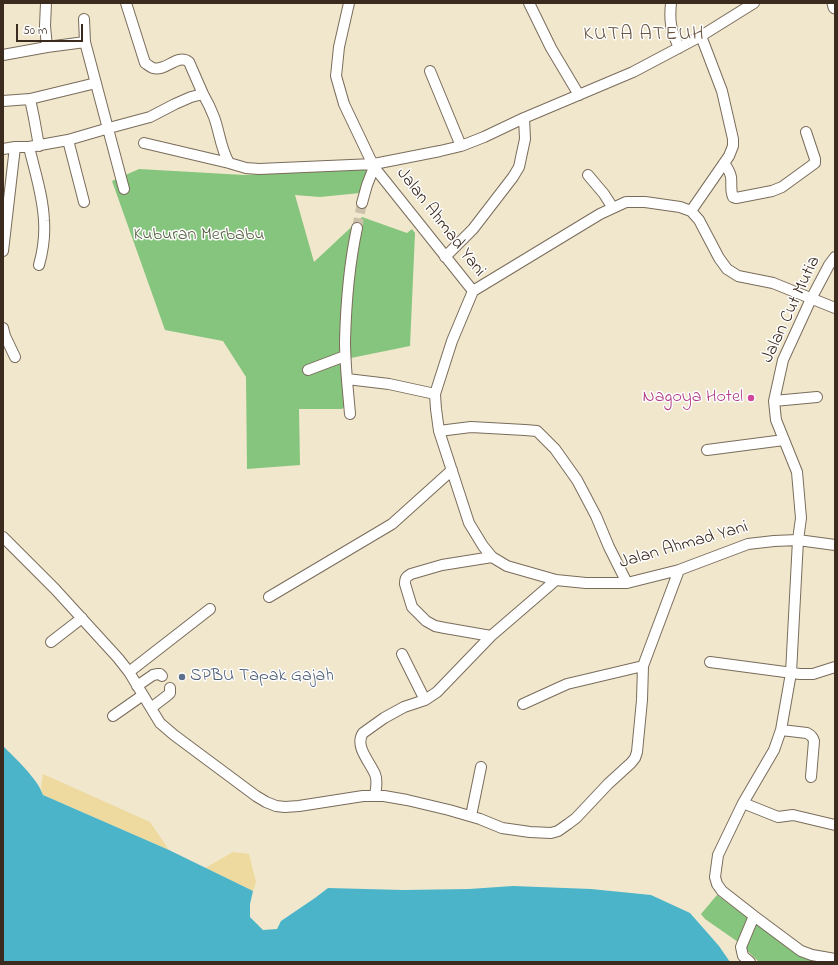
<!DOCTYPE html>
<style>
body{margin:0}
#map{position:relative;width:838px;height:965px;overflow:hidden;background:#f0e7cd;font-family:"Indie Flower",sans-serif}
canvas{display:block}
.frame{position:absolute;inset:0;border:4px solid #3b2a1e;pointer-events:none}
.scale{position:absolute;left:16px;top:24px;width:67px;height:18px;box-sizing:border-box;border:2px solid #3b2a1e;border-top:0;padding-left:5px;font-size:12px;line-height:14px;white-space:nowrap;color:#3b2a1e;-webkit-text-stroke:3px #fff;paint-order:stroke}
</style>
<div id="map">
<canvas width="838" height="965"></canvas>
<div class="frame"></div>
<div class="scale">50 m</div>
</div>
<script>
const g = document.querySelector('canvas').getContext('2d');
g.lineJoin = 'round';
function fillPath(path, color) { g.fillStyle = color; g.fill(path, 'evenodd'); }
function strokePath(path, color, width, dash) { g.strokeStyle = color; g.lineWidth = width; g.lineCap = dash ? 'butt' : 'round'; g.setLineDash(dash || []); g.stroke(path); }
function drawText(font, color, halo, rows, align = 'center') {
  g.font = font + ' "Indie Flower",sans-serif'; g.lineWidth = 3; g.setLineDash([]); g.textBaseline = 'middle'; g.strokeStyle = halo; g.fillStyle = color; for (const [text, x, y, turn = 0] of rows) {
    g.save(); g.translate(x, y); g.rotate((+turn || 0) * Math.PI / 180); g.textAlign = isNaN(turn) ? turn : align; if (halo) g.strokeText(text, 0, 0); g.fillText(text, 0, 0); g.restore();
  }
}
const green = new Path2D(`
 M139,169l105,6 123,-6 -7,24 -40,4 -25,-2 19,67 48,-45 45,16 5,-4 3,4 -5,113 -69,14 5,45 -4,4h-43l1,56 -53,4 -1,-92 -23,-36 -58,-11 -53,-149z
 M717,895l36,27 54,35 21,5h-69l-21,-20 -33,-23 -4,-5z`);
const sand = new Path2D(`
 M43,774l107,48 19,28 -126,-55 -2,-7z
 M233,852l16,2 7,28 -3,9 -48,-23z`);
const water = new Path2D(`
 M3,746c12,12 35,33 40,49l126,55 84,41 -3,13v13l13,13 14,-1 4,-8 34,-23 13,-10 75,2 66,-1 44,-3 78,3 60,6 39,18 29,33 11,16h-727z`);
const minorTunnel = new Path2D(`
 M357,228l5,-25`);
const minor = new Path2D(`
 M46,3l-1,23 2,21
 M126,3l19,60c2,1 5,4 8,5 13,4 24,-15 36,-6l14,32
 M349,3l-10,44 -3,29 8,28 30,63 99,124 -21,50 -17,53 1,15 3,22 30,92 14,23 9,11 15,9 49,14 30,3h41l52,-13 69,-26 26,-3 24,-1 37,5
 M529,3l22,45 28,47
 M671,3c-2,20 0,26 8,45
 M84,19l1,23 39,147
 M3,55l44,-8 38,-5
 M430,71l31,75
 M30,99l4,19 5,28
 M3,101l27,-2 66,-16
 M68,140l16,62
 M144,143l85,20
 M29,147c6,25 14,49 15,74 1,15 -1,30 -5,44
 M3,149l12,-2h14l39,-7 41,-12 41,-11 25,-13 16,-7 12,-3c4,7 8,15 11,23 6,16 6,30 15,46l17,5 13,1 115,-5 66,-13 21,-5 23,-9 40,-19 109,-46 68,-36
 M724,163c3,4 6,9 7,14 1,7 -1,13 2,20l3,1 36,-7 10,-4 33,-24v-4l-9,-27
 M588,175l16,19 9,14
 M362,203l5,-18 7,-18
 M691,211l38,-55 4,-10v-7l-11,-48 -21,-55 53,-33
 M3,251l12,-104
 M445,257l28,-28 40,-52 6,-10 6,-28 -1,-21
 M835,257l-6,8 -18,34 -28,61 -9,41 2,19 21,52 4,46 -3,22 -7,133 -10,57 -7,20 -31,53 -25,52 -3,22 2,7 5,7 32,25 47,35 11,4 23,4
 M473,291l127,-77 26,-12h19l35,5 11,4 8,9 20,38 8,11 11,7 35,7 62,25
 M3,328l2,8 10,21
 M308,370l37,-14
 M347,379l42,5 46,10
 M774,401l43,-4
 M350,414c-2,-24 -5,-49 -5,-73 1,-38 4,-76 12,-113
 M439,431l32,-4 54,3 12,1 18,18 22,31 19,36 13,31 18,36
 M707,450l77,-10
 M3,537l52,52 63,69 11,14 31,51 14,12 82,61 10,6 10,4 9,1 14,-1 64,-10h21l23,4 42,10 31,9 22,9 28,4 21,1 7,-2 10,-7 8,-6 32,-34 23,-21 4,-5 2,-6 5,-52 1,-34 36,-96
 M269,597l123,-73 60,-54
 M491,636l-46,-8 -10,-2 -9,-5 -14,-14 -7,-23c0,-6 1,-7 6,-10l31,-9 50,-8
 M51,642l31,-24
 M402,654l23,46
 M710,662l90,12h13l22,-7
 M129,672l81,-63
 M137,686l16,-11 5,-1h2l2,2
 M523,704l44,-20 76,-18
 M151,708l17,-13 2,-2v-5
 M113,716l30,-21
 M781,730l26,3c4,2 6,4 7,8l-3,36
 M375,796c1,-8 3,-15 0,-22 -5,-12 -21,-28 -12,-41l21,-15 20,-11 21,-7 12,-8 54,-56 65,-56
 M743,803l35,14 15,-2 42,10
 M471,816l10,-49
 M750,962l-7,-6 -2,-9 13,-31`);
const major = new Path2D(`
 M834,3l1,4`);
const markers = [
 [751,398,4,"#d1479c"],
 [182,677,4,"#5c6f8a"]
];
const streetNames = [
 ["Jalan Ahmad Yani",440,223,52],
 ["Jalan Cut Mutia",792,310,-65],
 ["Jalan Ahmad Yani",684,546,-16]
];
const parkNames = [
 ["Kuburan Merbabu",199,236]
];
const hotelNames = [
 ["Nagoya Hotel",743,398]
];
const serviceNames = [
 ["SPBU Tapak Gajah",190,677]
];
const quarterNames = [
 ["KUTA ATEUH",644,36]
];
fillPath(green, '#86c57d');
fillPath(sand, '#eeda9e');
fillPath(water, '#4bb4c9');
strokePath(minorTunnel, '#ccc1aa', 10, [10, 5]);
strokePath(minor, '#7a6c5b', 12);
strokePath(major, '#7a6c5b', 15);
strokePath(minor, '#fff', 10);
strokePath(major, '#fff', 13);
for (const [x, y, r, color] of markers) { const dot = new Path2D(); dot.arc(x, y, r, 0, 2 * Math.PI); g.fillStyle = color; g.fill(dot); strokePath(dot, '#fff', 1.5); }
drawText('18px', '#3b2a1e', '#fff', streetNames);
drawText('18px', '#55603f', '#fff', parkNames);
drawText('18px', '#b23c85', '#fff', hotelNames, 'right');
drawText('18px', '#4e5e75', '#fff', serviceNames, 'left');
g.letterSpacing = '1px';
drawText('20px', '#6c5641', '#fff', quarterNames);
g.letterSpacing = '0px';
</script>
